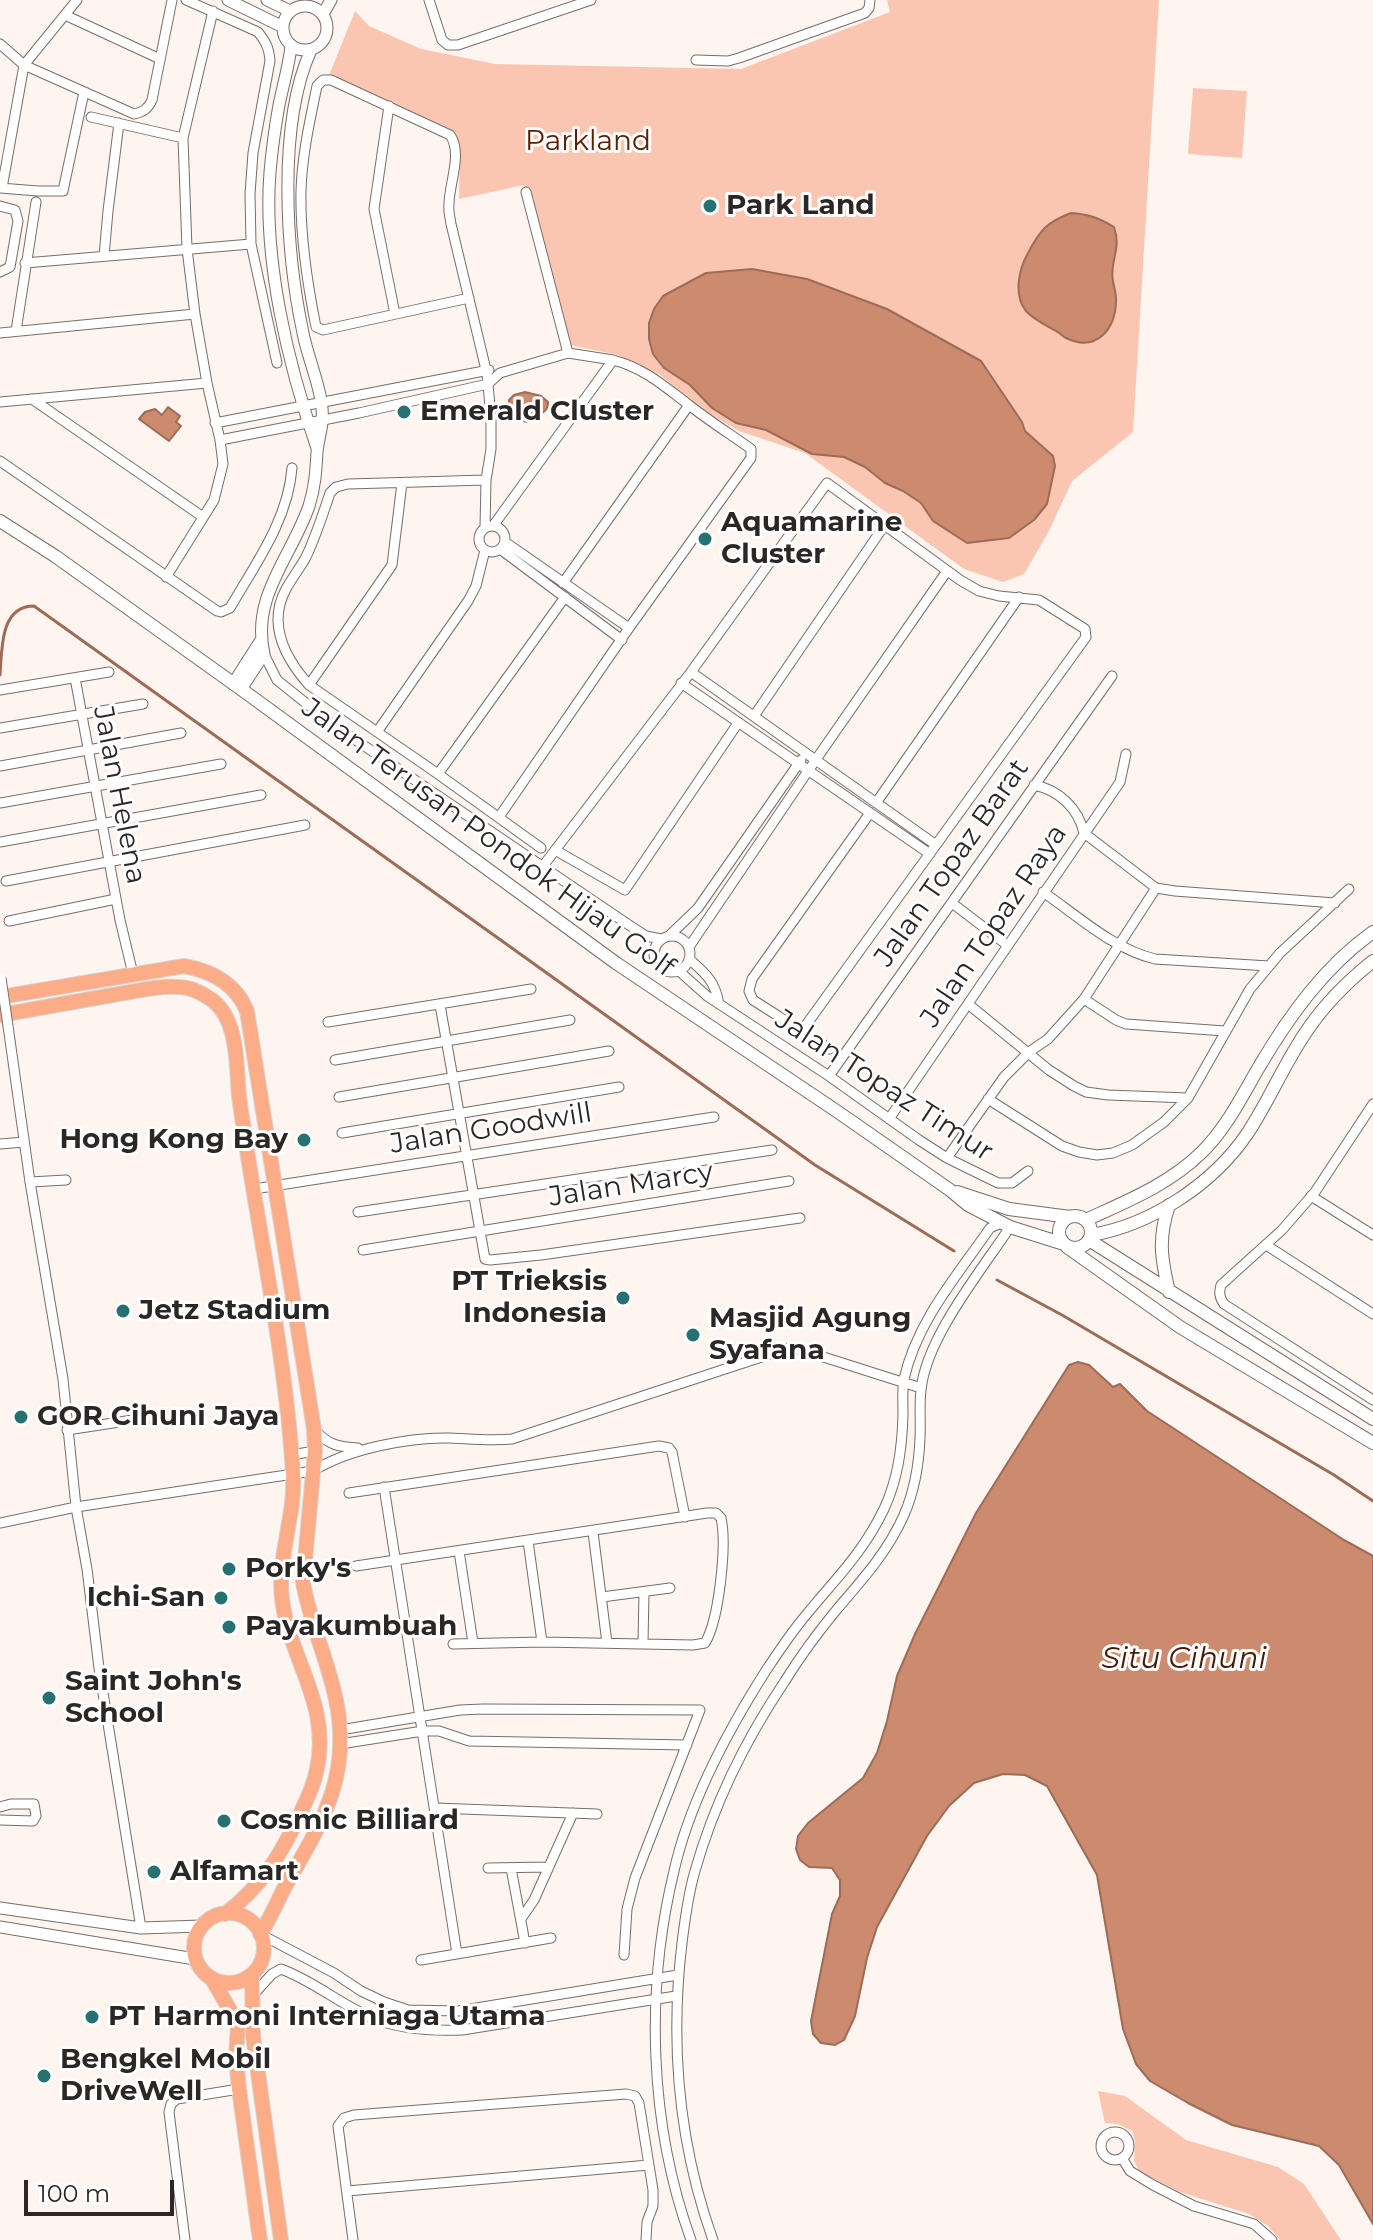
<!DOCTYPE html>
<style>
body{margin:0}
#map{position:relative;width:1373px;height:2240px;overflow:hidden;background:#fef4f0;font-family:Montserrat,sans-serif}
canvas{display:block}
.scale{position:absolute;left:24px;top:2180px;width:150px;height:36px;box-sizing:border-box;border:4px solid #2b2726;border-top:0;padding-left:10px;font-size:24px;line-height:28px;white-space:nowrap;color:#2b2726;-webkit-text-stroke:6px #fff;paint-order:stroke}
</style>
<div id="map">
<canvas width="1373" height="2240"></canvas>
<div class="scale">100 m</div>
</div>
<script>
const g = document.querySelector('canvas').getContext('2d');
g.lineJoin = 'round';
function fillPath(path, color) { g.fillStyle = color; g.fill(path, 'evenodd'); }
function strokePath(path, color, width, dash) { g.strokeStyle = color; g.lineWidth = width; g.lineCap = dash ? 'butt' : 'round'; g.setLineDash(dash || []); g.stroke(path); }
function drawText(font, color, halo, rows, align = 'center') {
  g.font = font + ' Montserrat,sans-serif'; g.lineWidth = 6; g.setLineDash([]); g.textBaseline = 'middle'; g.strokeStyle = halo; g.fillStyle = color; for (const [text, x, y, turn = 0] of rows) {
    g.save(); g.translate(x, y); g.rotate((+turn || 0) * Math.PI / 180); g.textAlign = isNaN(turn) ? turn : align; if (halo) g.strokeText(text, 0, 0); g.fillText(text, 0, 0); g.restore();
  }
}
const green = new Path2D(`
 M887,0h272l-26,432 -61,49 -23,50 -25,43 -21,8 -39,-13 -159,-116 -66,-22 -34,-20 -45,-36 -42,-20 -53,-11 -41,-159 -65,14 1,-51 -4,-13 -128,-57 27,-67 14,15 52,23 74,15 246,5 149,-57z
 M1193,88l54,3 -5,67 -54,-4z
 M1098,2091l27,5 61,44 92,27 26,17 37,56h-61l-12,-14 -19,-12 -69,-22 -40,-20 -6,-11 1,-20 -3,-10 -14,-7 -13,-1z`);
const water = new Path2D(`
 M1071,213c17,1 28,5 43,14 8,23 -5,34 -1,54 1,6 3,12 3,18 1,29 -19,54 -50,39 -3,-1 -6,-5 -10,-7 -10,-6 -22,-11 -30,-20 -13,-16 -7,-42 2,-58 12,-23 19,-31 43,-40z
 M752,269l55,10 80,30 94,52 41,61 3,9 28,25 2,10 -8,38 -13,16 -25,18 -42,5 -34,-22 -12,-18 -18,-12 -18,-8 -20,-16 -21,-10 -32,-3 -46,-24 -30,-7 -24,-15 -22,-23 -26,-17 -11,-14 -4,-15v-16l5,-14 9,-13 43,-23z
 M525,392l16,4 7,6c0,8 -5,12 -12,12l-1,6c-13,6 -27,-6 -26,-20l5,-5z
 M168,407l12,9 -4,6 5,4 -12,15 -30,-22 6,-7 10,-3 7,6z
 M1078,1362l11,3 24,22 7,-3 27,27 197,129 29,16v668l-34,-59 -20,-19 -87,-21 -44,-22 -38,-22 -14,-17 -13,-35 -26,-154 -50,-89 -22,-11 -22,-1 -29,9 -25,23 -22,30 -50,91 -10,31 -12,58 -11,24 -9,5 -14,-2 -8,-9 -2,-13 21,-107 8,-18v-16l-8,-12 -23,-1 -9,-7 -4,-11 2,-13 10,-13 55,-45 14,-25 10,-32 10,-45 18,-42 61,-121 93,-148z`);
const stream = new Path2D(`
 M0,675c2,-26 0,-69 34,-69l781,559 139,86
 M997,1280l65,35 272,160 39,26`);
const minor = new Path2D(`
 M186,0l72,32c8,10 11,16 12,29l-17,92 -3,41 1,50 26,119
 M429,0l13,40 6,5h10l133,-45
 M65,15l95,44
 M0,44l24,21 110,49c9,-2 14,-5 18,-14l20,-100
 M696,60l32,1 11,-3 126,-45 4,-5 1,-8
 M389,106l-15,103 21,105
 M91,117l92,21
 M0,188l38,3h25l21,-99
 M2,188l22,-123 53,-65
 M526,192l42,161
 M0,206l15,4 3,11 -8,46 -10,5
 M104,256l4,-45 11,-88
 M25,263l226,-19
 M469,298l-146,32 -7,-3c-9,-45 -16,-90 -15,-136 1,-36 9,-71 16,-105l6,-6h8l119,55c13,18 -1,49 -1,69 -1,7 1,13 2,20l36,150 4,43v32l-5,31 -1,47
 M16,331l20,-129
 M0,333l195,-19
 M32,399l171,118
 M0,402l207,-19
 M215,423l274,-53
 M220,440l139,-27 129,-29 12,-11 68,-20 45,7
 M0,461l217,150 4,1 9,-4c26,-45 58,-88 62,-140
 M486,480l-138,4 -12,3 -6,6c-7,21 -14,43 -24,64 -6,11 -14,21 -20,32 -19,35 -1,69 23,96l129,89 103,74
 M479 539a13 13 0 1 1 26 0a13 13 0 1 1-26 0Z
 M493,526l120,-166c31,8 51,26 76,45 19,15 41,29 62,44v9l-122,170 -130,189
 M505,542l124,86
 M500,549l122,91
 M166,577l48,-77 9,-36 -3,-24 -13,-57 -12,-69 -8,-65 -4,-111 30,-127
 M563,583l126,-178
 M264,654l13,26 55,44 297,201 17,11 15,3
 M691,672l245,173
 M75,678l45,242 13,54
 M681,683l249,171
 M309,685l83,-120 10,-82
 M0,690l109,-18
 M754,716l130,-190
 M0,728l143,-24
 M377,732l91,-131 8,-15 9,-36
 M0,766l181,-33
 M438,774l127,-177
 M1034,785c25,5 44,23 50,48l72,55 19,3 160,12
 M0,803l221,-39
 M876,803l143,-206
 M0,842l261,-47
 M555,850l70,40 113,-167
 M543,866l148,-194 136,-189 133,97 19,11 20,5 40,4 46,29 1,8 -285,395
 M6,881l299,-56
 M1043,892c35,24 70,57 112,67l114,7
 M952,903l55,42
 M9,921l107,-22
 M654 954a18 18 0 1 1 36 0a18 18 0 1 1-36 0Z
 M669,936l29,-28 103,-148
 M689,947l119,-176 139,-200
 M689,959c17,15 26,22 30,45
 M679,971l28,25 122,80 90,64 28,18 51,25h14l16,-12
 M1084,999l32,21 10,4 99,7
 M968,1004l81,66 25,16 12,6 22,3 80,3
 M440,1005l45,254 5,1 51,-5 259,-37
 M328,1022l203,-33
 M8,1026l22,156 33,197 13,128 11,62 12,99 42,260
 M830,1049l-77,-49 -4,-9 3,-12 118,-166
 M335,1060l235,-40
 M829,1076l283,-400
 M339,1097l270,-46
 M988,1099l74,47 17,6 18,3 16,-2 19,-8 32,-23 24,-24 62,-109 30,-36 69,-64
 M1373,1104l-58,88 -33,38 -61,55c-2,7 -2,12 3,19l149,96
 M889,1119l231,-337 6,-28
 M342,1133l277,-46
 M0,1144l24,-2
 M947,1158l57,-81 25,-25 19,-13 36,-40 72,-111
 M30,1182l36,-2
 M254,1189l460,-72
 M1311,1196l62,39
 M358,1212l414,-62
 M1266,1245l107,69
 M363,1250l426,-69
 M67,1430l92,-14
 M315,1430c13,15 24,17 43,18
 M291,1455l24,-4
 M384,1487l73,467
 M349,1493l310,-47 10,2 3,4 13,65
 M0,1523l76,-16 237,-36c35,-22 96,-34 137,-33 22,1 41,3 62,1l280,-92 129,41
 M593,1532l14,111
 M528,1541l14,101
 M459,1551l14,92
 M356,1566l351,-53h9l5,5c6,27 -2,102 -16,125l-12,2 -151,-3 -89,2
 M602,1597l68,-9
 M643,1643l1,-51
 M340,1730l120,-20 23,-1 217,1 -65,168 -8,31 -3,46
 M340,1744l83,-13h16l30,10 218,4
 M0,1807l11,-3h23l2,12 -3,5 -33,-1
 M435,1808l162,6
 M488,1868l61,-1
 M511,1868l14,75
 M521,1919l13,-19 39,-87
 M260,1934l74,39 27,18 23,11 24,8 50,1 220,-36
 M421,1960l130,-22
 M253,1995l19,-21 9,-5c35,13 61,37 94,50 27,11 58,12 87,11l214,-34
 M1101 2146a14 14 0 1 1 28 0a14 14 0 1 1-28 0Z
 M1122,2158l8,13 23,14 41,21 60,18 18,16
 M347,2191l302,-26
 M185,2240l-16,-128 2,-8 6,-5 62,-10
 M353,2240l-15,-114 6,-8 10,-3 272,-21 9,2 4,7 14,87v16l-6,16 -1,18
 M691,2240c-42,-116 -46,-249 -17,-369 16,-71 54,-141 93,-202 10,-15 20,-30 31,-44 32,-41 63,-68 86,-116 14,-30 18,-61 19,-94 0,-12 -1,-25 1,-36 13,-58 53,-103 86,-151l11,-5
 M713,2240c-34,-95 -43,-197 -31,-297 3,-24 6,-49 13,-72 19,-67 51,-132 90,-190 16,-26 34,-50 53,-73 26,-30 50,-57 66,-93 10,-23 15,-52 16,-77 1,-16 -1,-32 1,-48 5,-52 60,-119 89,-163`);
const tertiary = new Path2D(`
 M228,0l55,27
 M267,0l23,11
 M283 28a22 22 0 1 1 44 0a22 22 0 1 1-44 0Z
 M323,14l8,-14
 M291,46c-2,20 -8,39 -12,59 -4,22 -7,45 -9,67 -7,88 18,193 47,276
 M233,684l28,-44
 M241,689l23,-35c-13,-58 27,-96 45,-148 6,-19 7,-35 8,-54 1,-10 4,-20 5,-30 3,-27 -14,-62 -19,-89 -17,-80 -26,-208 8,-283
 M0,1908l141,20 61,-2
 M0,1927l195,32`);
const secondary = new Path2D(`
 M0,521l55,35 186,133 375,274 222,149 112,78 18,15 42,22 54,17
 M957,1192l52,17 61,8
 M1059 1232a16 16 0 1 1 32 0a16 16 0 1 1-32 0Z
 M1086,1220c41,-19 82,-35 115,-67 25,-24 41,-57 58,-86 30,-51 66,-101 114,-135
 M1091,1235c60,-10 122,-51 156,-101 22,-33 37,-70 59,-102 18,-27 42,-51 67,-71
 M1089,1240l284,179
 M1067,1247l113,80 193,116
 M1169,1292c-8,-34 -11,-54 0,-87`);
const primary = new Path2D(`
 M0,997l184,-31c28,5 52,18 63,45l67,418 1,22 -12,131c7,41 25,78 33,118 16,76 -14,122 -50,185 -9,16 -15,33 -26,49
 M0,1015c38,-7 75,-13 113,-20 21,-3 44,-10 66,-8 12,0 23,6 33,13 27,20 24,66 27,96 2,16 5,32 7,48 17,110 40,219 47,329 3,42 -16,83 -11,126 7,59 49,105 35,170 -3,15 -10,31 -17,45 -20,42 -38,72 -75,100
 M194 1948a35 35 0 1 1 70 0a35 35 0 1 1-70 0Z
 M252,1974l1,62 28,204
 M212,1979l26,45 -2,33 3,32 21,151`);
const minorBridge = new Path2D(`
 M1,978l7,48`);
const markers = [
 [710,206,8,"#267171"],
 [404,412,8,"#267171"],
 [705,539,8,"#267171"],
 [304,1140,8,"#267171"],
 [623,1298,8,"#267171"],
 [123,1311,8,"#267171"],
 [693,1335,8,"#267171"],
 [21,1417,8,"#267171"],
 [229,1569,8,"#267171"],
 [221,1598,8,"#267171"],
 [229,1627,8,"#267171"],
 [49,1698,8,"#267171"],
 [224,1821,8,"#267171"],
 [154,1872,8,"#267171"],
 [92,2017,8,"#267171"],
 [44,2076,8,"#267171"]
];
const parkNames = [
 ["Parkland",588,142]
];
const poiNames = [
 ["Park Land",726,206],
 ["Emerald Cluster",420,412],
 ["Aquamarine",721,523],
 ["Cluster",721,555],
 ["Hong Kong Bay",288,1140,"right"],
 ["PT Trieksis",607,1282,"right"],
 ["Indonesia",607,1314,"right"],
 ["Jetz Stadium",139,1311],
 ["Masjid Agung",709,1319],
 ["Syafana",709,1351],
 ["GOR Cihuni Jaya",37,1417],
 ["Porky's",245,1569],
 ["Ichi-San",205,1598,"right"],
 ["Payakumbuah",245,1627],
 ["Saint John's",65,1682],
 ["School",65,1714],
 ["Cosmic Billiard",240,1821],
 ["Alfamart",170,1872],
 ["PT Harmoni Interniaga Utama",108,2017],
 ["Bengkel Mobil",60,2060],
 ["DriveWell",60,2092]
];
const streetNames = [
 ["Jalan Helena",119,795,79],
 ["Jalan Terusan Pondok Hijau Golf",488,838,36],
 ["Jalan Topaz Barat",952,863,-55],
 ["Jalan Topaz Raya",994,926,-56],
 ["Jalan Topaz Timur",884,1086,33],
 ["Jalan Goodwill",491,1129,-9],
 ["Jalan Marcy",631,1185,-9]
];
const waterNames = [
 ["Situ Cihuni",1184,1659]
];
fillPath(green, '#fac6b1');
fillPath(water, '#cc8a6e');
strokePath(water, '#9c6c58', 2);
strokePath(stream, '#9c6c58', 3);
strokePath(minor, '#766e6a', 11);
strokePath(tertiary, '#766e6a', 13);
strokePath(secondary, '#766e6a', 14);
strokePath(primary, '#d5d4d4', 16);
strokePath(minor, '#fff', 9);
strokePath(tertiary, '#fff', 11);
strokePath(secondary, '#fff', 12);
strokePath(primary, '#fcac87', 14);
strokePath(minorBridge, '#766e6a', 11, []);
strokePath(minorBridge, '#fff', 9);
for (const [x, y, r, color] of markers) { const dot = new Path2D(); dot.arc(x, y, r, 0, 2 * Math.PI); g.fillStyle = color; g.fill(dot); strokePath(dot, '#fff', 3); }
drawText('28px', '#5c2001', '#fff', parkNames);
drawText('bold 28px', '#2b2726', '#fff', poiNames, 'left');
drawText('28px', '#2b2726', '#fff', streetNames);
drawText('italic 30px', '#461b07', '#fff', waterNames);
</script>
